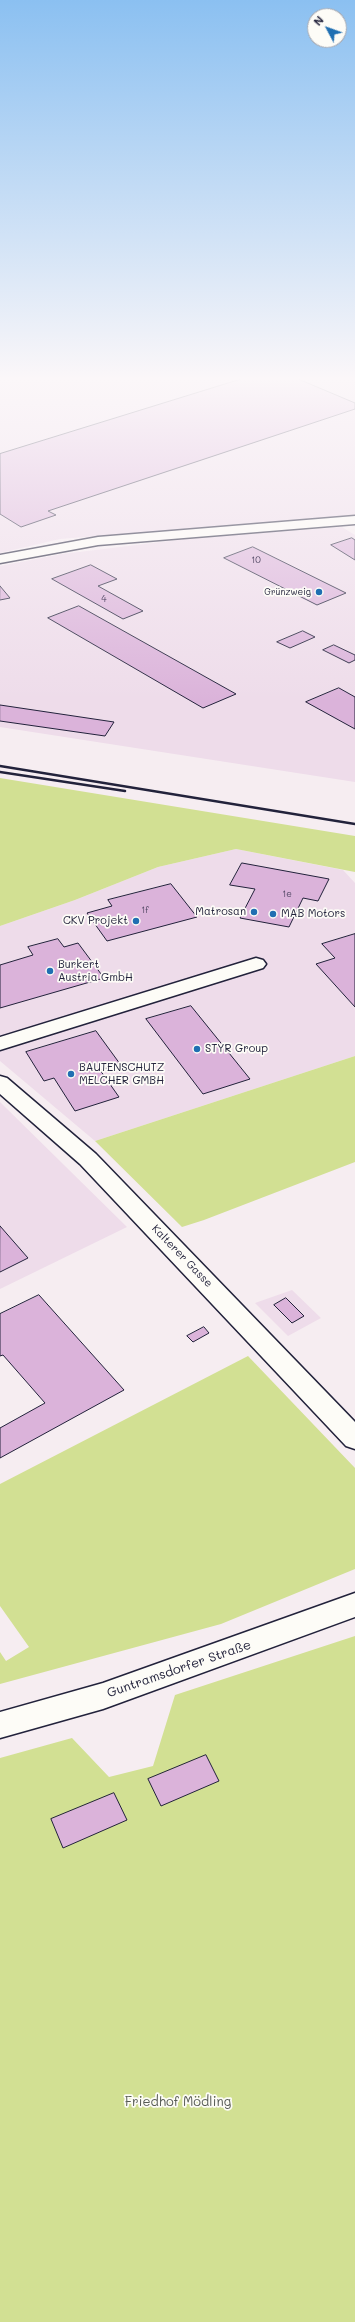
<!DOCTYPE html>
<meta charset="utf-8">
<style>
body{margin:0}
#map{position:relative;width:355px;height:2322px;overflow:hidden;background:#f6edf1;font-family:Mali,sans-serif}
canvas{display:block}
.north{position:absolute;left:307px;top:8px;width:40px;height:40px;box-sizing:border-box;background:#fdfcf7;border:1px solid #a5a5ac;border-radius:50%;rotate:311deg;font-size:11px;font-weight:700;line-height:16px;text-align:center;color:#22223b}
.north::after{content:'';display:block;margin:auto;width:14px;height:18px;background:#1f6fb2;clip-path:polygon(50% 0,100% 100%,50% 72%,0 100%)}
</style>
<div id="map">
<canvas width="355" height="2322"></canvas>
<div class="north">N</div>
</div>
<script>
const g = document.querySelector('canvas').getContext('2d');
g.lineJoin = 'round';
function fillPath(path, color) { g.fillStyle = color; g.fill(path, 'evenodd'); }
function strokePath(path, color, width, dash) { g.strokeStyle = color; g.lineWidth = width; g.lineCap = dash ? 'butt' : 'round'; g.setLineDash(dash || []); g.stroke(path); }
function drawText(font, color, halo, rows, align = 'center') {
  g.font = font + ' Mali,sans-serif'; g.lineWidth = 3.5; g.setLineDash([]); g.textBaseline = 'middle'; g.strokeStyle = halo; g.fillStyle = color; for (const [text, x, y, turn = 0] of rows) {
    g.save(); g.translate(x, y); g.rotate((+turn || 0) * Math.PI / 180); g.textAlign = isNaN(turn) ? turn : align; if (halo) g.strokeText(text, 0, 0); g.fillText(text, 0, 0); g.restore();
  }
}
const built = new Path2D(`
 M0,376h355v140l-295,23 -60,14z
 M342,527l13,8v247l-355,-55v-161l62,-12 132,-16z
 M236,849l107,21 12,13v173l-260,85 -95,-80v-135l75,-26 83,-33z
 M0,1102l127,125 -127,62z
 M292,1290l29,28 -33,18 -33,-33z`);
const green = new Path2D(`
 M0,778l355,58v36l-119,-23 -78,18 -83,33 -75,26z
 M355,1056v106l-151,58 -22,7 -87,-86z
 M248,1356l107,112v101l-134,55 -221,60v-32l6,9 23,-14 -29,-41v-122z
 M355,1636v686h-355v-564l72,-20 37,39 44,-11 22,-71z`);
const building = new Path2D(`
 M251,376h40l64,27v6l-307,102 8,4 -35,12 -21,-13v-60z
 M352,538l3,2v20l-24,-15z
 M253,547l93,46 -29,12 -93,-47z
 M91,565l26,14 -19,7 45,25 -20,8 -71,-40z
 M0,586l10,12 -10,2z
 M79,606l157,88 -33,14 -155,-90z
 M303,631l12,6 -25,11 -13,-6z
 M334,645l21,10v5l-6,3 -26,-13z
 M339,688l16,9v32l-49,-27z
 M0,705l114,17 -9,14 -105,-15z
 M242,863l87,16 -11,22 -15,-3 -14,29 -49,-9 15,-29 -25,-4z
 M171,884l26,33 -90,24 -20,-28 25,-7 -4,-6z
 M355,934v73l-39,-43 19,-6 -13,-14z
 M58,939l6,8 14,-4 26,35 -104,30v-43l33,-10 -5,-8z
 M191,1006l59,73 -47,15 -57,-75z
 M96,1031l24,33 -20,6 19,27 -44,14 -21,-33 -10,3 -18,-29z
 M0,1226l28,32 -28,14z
 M39,1295l85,95 -124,68v-30l45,-25 -42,-48 -3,1v-42z
 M286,1298l18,18 -12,7 -18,-18z
 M204,1327l5,6 -16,9 -6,-6z
 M206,1755l13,26 -58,25 -13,-27z
 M114,1793l13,27 -64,28 -12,-29z`);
const minor = new Path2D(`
 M355,516v8l-257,21 -98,18v-8l98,-18z
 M256,958l7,2 3,4 -3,4 -263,82v-13z
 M0,1076l7,2 89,76 259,268v27l-9,-3 -266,-282 -80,-70z
 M355,1593v24l-252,92 -103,29v-26l103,-29z`);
const rail = new Path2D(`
 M0,766l355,58
 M0,772l125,19`);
const markers = [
 [319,592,4,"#1f6fb2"],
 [254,912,4,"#1f6fb2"],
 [273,914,4,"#1f6fb2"],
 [136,921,4,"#1f6fb2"],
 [50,971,4,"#1f6fb2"],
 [197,1049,4,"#1f6fb2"],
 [71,1074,4,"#1f6fb2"]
];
const numberNames = [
 ["10",256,560],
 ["4",104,599],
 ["1e",287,894],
 ["1f",145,910]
];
const farPoinames = [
 ["Grünzweig",311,592]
];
const poiNames = [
 ["Matrosan",246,912,"right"],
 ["MAB Motors",281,914],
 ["CKV Projekt",128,921,"right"],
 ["Burkert",58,965],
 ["Austria GmbH",58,978],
 ["STYR Group",205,1049],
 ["BAUTENSCHUTZ",79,1068],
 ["MELCHER GMBH",79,1081]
];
const streetNames = [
 ["Kalterer Gasse",182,1256,46]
];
const nearStreetnames = [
 ["Guntramsdorfer Straße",179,1669,-19]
];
const nearParknames = [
 ["Friedhof Mödling",178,2102]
];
fillPath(built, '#eedcea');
fillPath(green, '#d2e093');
fillPath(building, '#dbb3da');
strokePath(building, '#22223b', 1);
strokePath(minor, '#22223b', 3);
fillPath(minor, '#fdfcf7');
strokePath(rail, '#22223b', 2.5);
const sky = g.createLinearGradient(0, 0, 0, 701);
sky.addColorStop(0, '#8bc0f1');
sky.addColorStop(0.54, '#fbf7f9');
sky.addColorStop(1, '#fbf7f900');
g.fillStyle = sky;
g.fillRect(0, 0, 355, 701);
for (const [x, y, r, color] of markers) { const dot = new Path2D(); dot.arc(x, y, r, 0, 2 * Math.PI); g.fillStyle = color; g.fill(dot); strokePath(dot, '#fdfcf7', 1.5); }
drawText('9px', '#504663', null, numberNames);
drawText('9px', '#22223b', '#fdfcf7', farPoinames, 'right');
drawText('11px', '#22223b', '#fdfcf7', poiNames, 'left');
drawText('11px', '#22223b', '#fdfcf7', streetNames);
drawText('13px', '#22223b', '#fdfcf7', nearStreetnames);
drawText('13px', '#575b55', '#fdfcf7', nearParknames);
</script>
